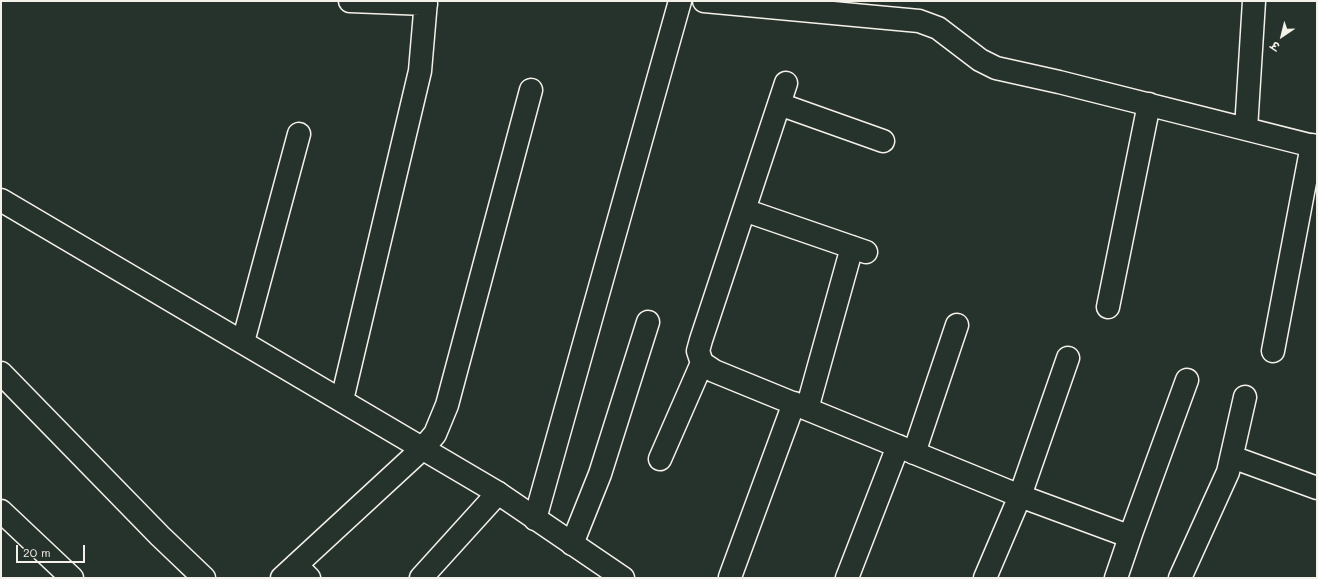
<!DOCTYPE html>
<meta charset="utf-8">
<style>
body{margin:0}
#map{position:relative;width:1318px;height:579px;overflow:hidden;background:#26332d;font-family:Mali,"Playpen Sans Deva",sans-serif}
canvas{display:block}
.frame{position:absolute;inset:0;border:2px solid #f4f1e8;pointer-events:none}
.north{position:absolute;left:1262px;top:16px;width:40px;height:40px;-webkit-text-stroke:3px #26332d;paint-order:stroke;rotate:215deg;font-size:11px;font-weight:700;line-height:16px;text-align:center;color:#f4f1e8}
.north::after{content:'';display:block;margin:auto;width:14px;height:18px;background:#f4f1e8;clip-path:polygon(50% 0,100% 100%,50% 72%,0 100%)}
.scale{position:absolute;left:16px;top:545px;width:69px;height:18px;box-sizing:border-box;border:2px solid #f4f1e8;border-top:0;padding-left:5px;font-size:12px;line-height:14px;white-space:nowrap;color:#f4f1e8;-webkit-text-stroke:3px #26332d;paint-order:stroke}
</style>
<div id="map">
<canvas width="1318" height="579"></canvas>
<div class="frame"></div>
<div class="north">उ</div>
<div class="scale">20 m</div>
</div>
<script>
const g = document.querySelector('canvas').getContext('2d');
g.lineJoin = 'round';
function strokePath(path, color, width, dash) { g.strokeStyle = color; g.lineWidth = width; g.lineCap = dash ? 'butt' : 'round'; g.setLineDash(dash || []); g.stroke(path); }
const minor = new Path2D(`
 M350,1l76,3
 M704,1l215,20 19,7 42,32 16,8 63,14 258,65
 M786,83l-85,257 -3,11 4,12 12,8 306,125 103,38 9,-3 55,-151
 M779,104l104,37
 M1246,129l8,-128
 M744,210l122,42
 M1108,307l41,-203
 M243,342l56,-208
 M1273,351l39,-206
 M1,373l159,163 44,42
 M342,400l78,-329 6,-70
 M807,409l45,-162
 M914,453l43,-128
 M1232,457l85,31
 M660,459l42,-96
 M1,511l71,67
 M535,519l145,-518
 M572,544l28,-70 48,-152
 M296,565l13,13
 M730,577l64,-174
 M282,578l141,-130 12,-14 12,-29 84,-315
 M421,578l77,-85
 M847,578l51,-132
 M985,578l35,-82 48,-138
 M1116,578l16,-47
 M1180,578l48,-106 17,-75`);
const tertiary = new Path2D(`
 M1,200l497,293 125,85`);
strokePath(minor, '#f4f1e8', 25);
strokePath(tertiary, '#f4f1e8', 25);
strokePath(minor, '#26332d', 22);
strokePath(tertiary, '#26332d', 22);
</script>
